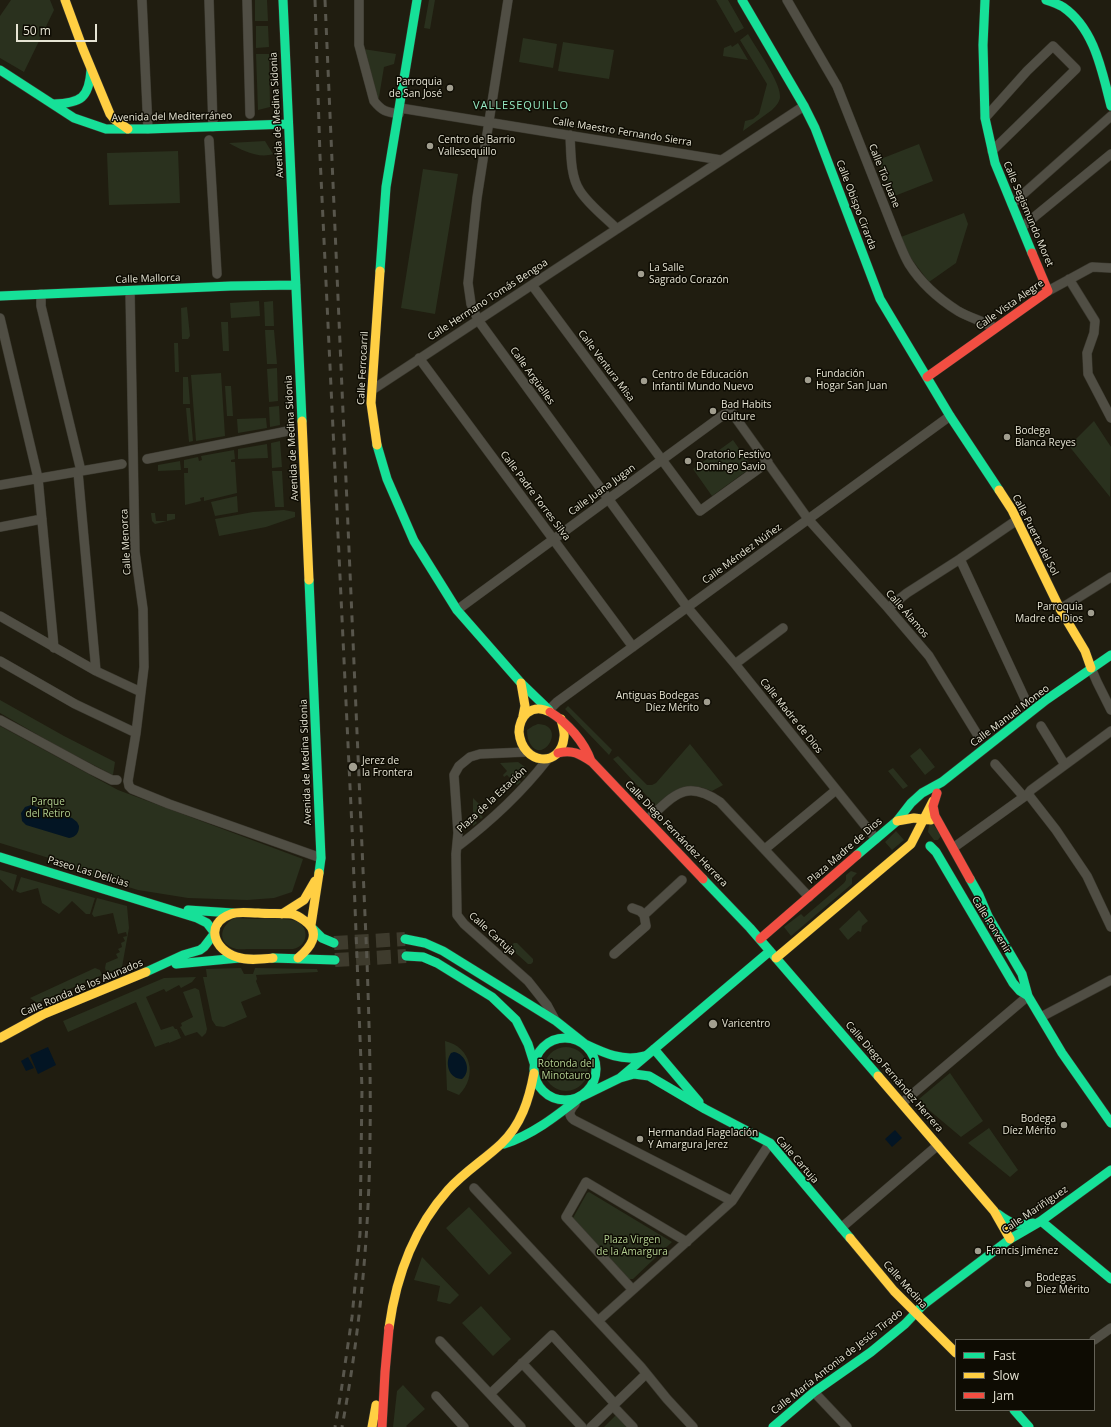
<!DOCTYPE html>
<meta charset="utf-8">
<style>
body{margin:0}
#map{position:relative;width:1111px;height:1427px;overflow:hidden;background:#201d10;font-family:"Open Sans",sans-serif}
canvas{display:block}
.legend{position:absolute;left:955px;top:1339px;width:140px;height:72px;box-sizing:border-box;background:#0e0c03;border:1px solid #646257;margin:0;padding:5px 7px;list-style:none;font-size:12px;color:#e6e4d4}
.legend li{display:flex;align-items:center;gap:8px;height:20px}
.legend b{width:20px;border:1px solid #646257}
.scale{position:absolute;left:16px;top:24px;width:81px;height:18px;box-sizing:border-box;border:2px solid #e6e4d4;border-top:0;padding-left:5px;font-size:12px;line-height:14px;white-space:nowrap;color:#e6e4d4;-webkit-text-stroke:3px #0e0c03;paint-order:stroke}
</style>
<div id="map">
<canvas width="1111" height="1427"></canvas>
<ul class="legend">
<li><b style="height:5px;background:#16e098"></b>Fast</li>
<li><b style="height:5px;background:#ffcf43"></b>Slow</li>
<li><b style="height:5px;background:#f24e42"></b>Jam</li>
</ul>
<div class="scale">50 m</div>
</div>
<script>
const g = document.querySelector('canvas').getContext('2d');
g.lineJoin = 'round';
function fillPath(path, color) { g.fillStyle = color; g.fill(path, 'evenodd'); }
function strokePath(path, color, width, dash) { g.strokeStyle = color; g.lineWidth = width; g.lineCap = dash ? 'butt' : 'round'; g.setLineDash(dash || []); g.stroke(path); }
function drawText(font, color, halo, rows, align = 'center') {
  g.font = font + ' "Open Sans",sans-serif'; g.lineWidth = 3; g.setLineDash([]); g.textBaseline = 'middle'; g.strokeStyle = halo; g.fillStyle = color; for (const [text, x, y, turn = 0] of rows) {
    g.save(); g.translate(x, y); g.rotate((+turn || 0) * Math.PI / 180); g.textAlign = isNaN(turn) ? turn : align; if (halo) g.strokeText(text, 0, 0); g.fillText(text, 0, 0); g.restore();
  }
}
const green = new Path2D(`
 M11,0h39l4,10 -30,62 -24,-14v-42z
 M255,0h12l1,21h-13z
 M429,0h6l-5,29 -6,-1z
 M716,0h12l16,28 -9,5z
 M256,26h12l1,21 -13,1z
 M748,34c8,14 34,50 32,64 -1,5 -5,9 -8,12l-29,21 2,-10 8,-2 6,-5 8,-30 -27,-44z
 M523,38l34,6 -4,24 -34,-6z
 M563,42l51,8 -5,29 -51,-8z
 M738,43l10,17 -25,-4 1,-8 7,-3 1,2z
 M363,49l33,5 -2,10 -10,3 -6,36z
 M256,54h13l1,52v1l-12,3z
 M265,141l8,13c-14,5 -32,-4 -44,-11z
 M919,144l14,37 -41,16 -14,-37z
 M178,151l2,52 -71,2 -2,-52z
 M423,169l35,5 -23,140 -34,-6z
 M964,213l4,11 -12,39 -27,19 -19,-25 -9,-20z
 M259,301l1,15 -29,2 -1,-15z
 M273,301l1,25h-9l-1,-24z
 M187,307l3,29 -2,3h-6l-1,-31z
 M221,322h7l1,29h-6z
 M265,330h9l3,34h-10z
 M174,343h4l1,29h-4z
 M277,368l1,33 -9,1 -2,-33z
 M221,373l4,63 -29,5 -5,-66z
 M183,377h5l2,27h-7z
 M225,386h6l2,30h-6z
 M279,406l1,19 -10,2 -1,-20z
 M186,408h4l3,33 -4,1z
 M266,418l1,10 -29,5 -1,-14z
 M1094,421l17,26 -1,50 -41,-51z
 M733,440l19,27 -40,29 -19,-27z
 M280,441l2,26 -10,1 -1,-25z
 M267,444l1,14 -30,1v-10z
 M234,450l1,9 -4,1v2h4l2,31 -33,8v-4l-4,1 1,3 -16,4 -1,-32h4v-5h-4v-8l14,-3 1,4 3,-1 -1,-4z
 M180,461l1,9 -23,1v-6z
 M272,471h10l2,36h-9z
 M237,496l1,16 -23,4 -4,-14z
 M284,510l11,2v5l-29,10 -47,9 -4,-17 38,-7z
 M151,513h4l1,8h11v-7h8v5l-20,5 -3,-3z
 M0,700l64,36 51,26 -2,13 -54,-28 -59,-34z
 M568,706l44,44 -3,5 -44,-46z
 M538,724c29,1 6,40 -7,21 -3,-4 -4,-9 -4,-15l6,-4z
 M0,726l118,64 185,69 -11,33 -18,6 -27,2 -59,-2 -50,-8 -59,-18 -4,-6 -75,-23z
 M690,744l33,41 -11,6c-26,-10 -36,-2 -56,15l-43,-47 5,-3 29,29h5l4,-2z
 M920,748l15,19 -10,8 -15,-19z
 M518,762l7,5v10l-1,1 -3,-4 -4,4 4,4 -4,3 -10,-10 -3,2 -1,-2 4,-4 -7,-8z
 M893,768l15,18 -5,3 -15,-18z
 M473,798l8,8 -5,5 7,6 -2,2 -4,-3 -3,3 3,4 -4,3z
 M933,824l8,12 -3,4h-4l-6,-8 1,-7z
 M896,831l8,9 -12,10 -7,-8z
 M0,870l17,5 -4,16 -13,-12z
 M851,871l6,2 -5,5v6l-61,52 -7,-9 17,-13 3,3 40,-34 2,-3v-5z
 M21,877l74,21 -5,16h-4l-14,-13 -13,13 -17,-11 -4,-15 -18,5 -4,-2z
 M97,898l30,8 2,22 -7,39 -15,7 -2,-6 1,-5 12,-5 -2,-4 4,-2 -2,-3 4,-2 -1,-4 4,-2 -2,-4 4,-1 -1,-4 -8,2 -5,-21 -19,4 -2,-3z
 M859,910l9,11 -6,5 -1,6 -3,-1 -10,9 -9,-11z
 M235,918c14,1 28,1 41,1 5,0 11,0 16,1 18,3 18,26 1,29 -15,0 -30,0 -45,0 -4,0 -11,1 -15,-1 -17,-6 -12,-24 2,-30z
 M514,943h3l16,16v3l-2,2h-3l-19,-17z
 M95,968l5,2 2,5 -65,28 -7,-5z
 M241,968l3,6h9l2,-6 62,1 1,3 -62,3 1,4 -1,2 5,13 -20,8 6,15 -23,10 -8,-1 -4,-6 -9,-43h4l-1,-8z
 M196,977l-4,5 -11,6 -2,-3 -13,7 -2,-3 -18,8 15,33 12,-4 2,3h2l4,9 -12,5v-1l-14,5 -19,-45 -68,30 -5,-11 101,-43z
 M195,988l4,2 8,39 -1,4 -4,4 -5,-5 -12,4 -5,-9 2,-1 -1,-3 12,-6 -10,-25z
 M445,1041c26,6 33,35 14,54l-12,-5z
 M544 1069a22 22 0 1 1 44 0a22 22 0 1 1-44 0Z
 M950,1073l33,48 -22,16 -32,-27 -10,-11z
 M989,1128l29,42 -8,7 -42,-34z
 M589,1192l83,50 -39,37h-4l-56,-61 14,-25z
 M469,1207l43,46 -23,22 -43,-47z
 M422,1257l37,38 -9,9 -13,-3 3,-15 -26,-6z
 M481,1306l30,33 -18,17 -31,-33z
 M403,1385l22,24 -19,17 1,1h-14l4,-36z
 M616,1415l11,12h-23z`);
const water = new Path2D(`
 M31,805l41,13 5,4 2,4c0,7 -3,11 -10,12l-43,-13 -4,-4 -1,-8 4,-6z
 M48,1047l8,18 -18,9 -8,-19z
 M454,1052c12,2 18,19 8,27 -13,0 -18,-16 -11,-26z
 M28,1057l6,11 -8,3 -5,-10z
 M895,1130l7,8 -10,9 -7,-8z`);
const primaryTunnel = new Path2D(`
 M334,943l71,-4
 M335,960l71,-4`);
const street = new Path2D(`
 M142,0l6,129
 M209,0l4,127
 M247,0l3,114
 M359,0v45l15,56c8,10 12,11 25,13
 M508,0l-31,198 -9,85 3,21 7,16 209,287 48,57 141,175
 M787,0l50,86 60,152c4,9 7,18 12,26 12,19 30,35 49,47 12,7 25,10 37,17
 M400,108l321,52
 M985,118l42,-47 26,-25 23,23 -84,82
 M570,135c1,17 0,41 10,56 9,14 25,26 37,38
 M209,140l8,134
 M1012,204l99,-88
 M1022,227l89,-73
 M1069,279l26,42 -1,12 -7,20 1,21 23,44
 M532,285l168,226 68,-49
 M130,291l5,261 8,57 1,58 -8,66 -8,48 1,5 3,3 37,15 152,54
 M1048,291l44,-24 19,1
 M41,294v12l40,165
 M0,318l38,160 16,170
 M419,358l214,289
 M372,390l432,-284
 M147,459l141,-28
 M78,472l18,199
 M0,485l122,-21
 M0,527l42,-8
 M960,559l66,142
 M888,608l19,-15 53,-34 57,-39
 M1060,609l51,-32
 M457,610l273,-200 78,109 80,89 41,48 48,78
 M0,616l96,55 45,21
 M0,661l75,43 61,29
 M735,664l48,-36
 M1091,668l6,14 14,28
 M549,710l8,-8 393,-286
 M0,720l92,50 20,10h5
 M1041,726l24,39
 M526,752l-46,2 -10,3 -11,9 -5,9 4,58 -2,21 1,61 7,9 64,57 19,24 7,13
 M995,764l29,33
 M1028,794l28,36 31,46 24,51
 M648,819c26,-23 37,-41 72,-17l89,95
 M457,847c33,-25 65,-55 90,-87
 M953,848l75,-54 3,-4 80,-59
 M765,849l71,-59
 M632,908l8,3 4,4
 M614,954l32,-28 -2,-11 38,-35
 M1041,1017l70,-37
 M902,1103l126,-107
 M575,1104c-5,5 -8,11 -1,16l158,81
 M474,1188l167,179 26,32 26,28
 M841,1228l97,-83
 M632,1289l-66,-72 20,-35 101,60
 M598,1321l134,-120 38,-58
 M1094,1340l17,-12
 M440,1341l81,86
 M522,1363l60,64
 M814,1392l33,35
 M490,1394l62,-59 63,69
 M436,1396l28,31
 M613,1406l20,21
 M591,1427l55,-53`);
const fast = new Path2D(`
 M283,0l19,421
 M742,0l62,106 11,22 65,171 70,117 49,74
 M985,0l-2,45 2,73 10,45 37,90
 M1046,0c6,2 12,4 17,7 32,22 39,65 48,99
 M0,70l74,48 32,11h42l140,-5
 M54,104c27,-1 35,-6 37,-34
 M380,271l6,-84 31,-187
 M0,296l231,-10 65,-1
 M377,445l10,34 27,62 43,69 64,73 28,27
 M309,580l12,278 -2,15
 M930,846l6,6 77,131 7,8 8,5
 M857,855l40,-34 14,-18 11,-10 20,-11 104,-82 65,-45
 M0,857l197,61 10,5 7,9
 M703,879l47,49 128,148
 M970,879l9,16 9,21 34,58 6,22 34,57 49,70
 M188,910l45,3
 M313,929l9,9 12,5
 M405,939l20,4 18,8 113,70 29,23
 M406,956l17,1 14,6 55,34 24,23 12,24 6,19
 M273,958l62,2
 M176,964l63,-6
 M146,972l37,-17 17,-5 4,-3 10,-13
 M534 1069a31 31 0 1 1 62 0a31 31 0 1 1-62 0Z
 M585,1044c19,9 38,18 59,12
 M654,1049l45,53
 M620,1078l14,-4 15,2 56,33 65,34 80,95
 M581,1097l39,-19 150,-127
 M504,1144c28,-9 51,-27 74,-45
 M998,1214c12,9 20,13 35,9
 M1041,1221l70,58
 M1014,1410l15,17
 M773,1427l41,-35 57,-40 34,-28 18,-19 87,-66 31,-18 70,-51`);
const slow = new Path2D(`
 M65,0l18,49 27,65 4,5 14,10
 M302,421l7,159
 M377,445l-6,-42 9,-132
 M999,490l13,20 48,99 25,42 6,17
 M521,683l4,23 -2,10
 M550,712c-8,-4 -15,-5 -23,1 -5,4 -8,12 -8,19 3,33 42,37 45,5 1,-5 -2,-12 -3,-18
 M897,821l17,-3 17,2
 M282,914l22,-14 11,-19
 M311,925l8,-52
 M273,958c-11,1 -25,3 -36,-1 -23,-7 -33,-33 -6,-43 7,-3 19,-1 27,-1 11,1 23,0 34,1 5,1 9,4 13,7 17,12 5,27 -7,37
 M776,958l135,-114 22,-43
 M0,1038l44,-24 102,-42
 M878,1076l116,135 16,28
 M850,1238l44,53 62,62
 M389,1328c7,-51 25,-100 59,-138 16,-18 36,-30 53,-46 20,-19 28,-44 33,-71
 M372,1427l4,-22`);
const jam = new Path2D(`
 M927,377l121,-86 -16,-38
 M550,712c18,11 34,30 41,49
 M558,753c14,-4 22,1 34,9l111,117
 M937,793l-4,13 2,10 35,63
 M760,939l97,-84
 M382,1427l3,-55 4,-44`);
const rail = new Path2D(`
 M315,0l5,156 32,672 10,261 -2,145 -8,83 -11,75 -6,35
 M325,0l42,961c2,59 4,118 3,178 -1,96 -10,193 -28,288`);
const markers = [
 [450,88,4,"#a19e8f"],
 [430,146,4,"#a19e8f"],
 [641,274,4,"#a19e8f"],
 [808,380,4,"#a19e8f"],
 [644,381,4,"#a19e8f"],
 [713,411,4,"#a19e8f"],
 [1007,437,4,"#a19e8f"],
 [688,461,4,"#a19e8f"],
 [1091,613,4,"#a19e8f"],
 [707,702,4,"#a19e8f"],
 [353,767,5,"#a19e8f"],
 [713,1024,5,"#a19e8f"],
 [1064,1125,4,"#a19e8f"],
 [640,1139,4,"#a19e8f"],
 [978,1251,4,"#a19e8f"],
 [1028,1284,4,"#a19e8f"]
];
const poiNames = [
 ["Parroquia",442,82,"right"],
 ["de San José",442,94,"right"],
 ["Centro de Barrio",438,140],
 ["Vallesequillo",438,152],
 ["La Salle",649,268],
 ["Sagrado Corazón",649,280],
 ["Fundación",816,374],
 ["Hogar San Juan",816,386],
 ["Centro de Educación",652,375],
 ["Infantil Mundo Nuevo",652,387],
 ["Bad Habits",721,405],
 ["Culture",721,417],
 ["Bodega",1015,431],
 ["Blanca Reyes",1015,443],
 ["Oratorio Festivo",696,455],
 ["Domingo Savio",696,467],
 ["Parroquia",1083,607,"right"],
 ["Madre de Dios",1083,619,"right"],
 ["Antiguas Bodegas",699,696,"right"],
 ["Díez Mérito",699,708,"right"],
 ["Jerez de",362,761],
 ["la Frontera",362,773],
 ["Varicentro",722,1024],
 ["Bodega",1056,1119,"right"],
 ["Díez Mérito",1056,1131,"right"],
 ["Hermandad Flagelación",648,1133],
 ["Y Amargura Jerez",648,1145],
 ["Francis Jiménez",986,1251],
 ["Bodegas",1036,1278],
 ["Díez Mérito",1036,1290]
];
const streetNames = [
 ["Avenida de Medina Sidonia",277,115,-93],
 ["Avenida del Mediterráneo",172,117,-1],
 ["Calle Maestro Fernando Sierra",622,132,9],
 ["Calle Tío Juane",884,176,68],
 ["Calle Obispo Cirarda",856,205,69],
 ["Calle Segismundo Moret",1028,214,67],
 ["Calle Mallorca",148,279,-2],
 ["Calle Hermano Tomás Bengoa",488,300,-33],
 ["Calle Vista Alegre",1010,305,-35],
 ["Calle Ventura Misa",606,366,53],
 ["Calle Ferrocarril",363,368,-87],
 ["Calle Argüelles",532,376,54],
 ["Avenida de Medina Sidonia",292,438,-93],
 ["Calle Juana Jugan",602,490,-36],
 ["Calle Padre Torres Silva",535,496,53],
 ["Calle Puerta del Sol",1035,535,63],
 ["Calle Menorca",126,542,-93],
 ["Calle Méndez Núñez",742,554,-36],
 ["Calle Álamos",907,614,49],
 ["Calle Madre de Dios",791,716,51],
 ["Calle Manuel Moneo",1010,716,-37],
 ["Avenida de Medina Sidonia",306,762,-92],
 ["Plaza de la Estación",492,800,-43],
 ["Calle Diego Fernández Herrera",676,834,46],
 ["Plaza Madre de Dios",845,851,-41],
 ["Paseo Las Delicias",88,872,17],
 ["Calle Porvenir",991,925,58],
 ["Calle Cartuja",492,934,42],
 ["Calle Ronda de los Alunados",82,988,-23],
 ["Calle Diego Fernández Herrera",894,1077,49],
 ["Calle Cartuja",797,1160,49],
 ["Calle Mariñiguez",1035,1210,-34],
 ["Calle Medina",905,1285,48],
 ["Calle María Antonia de Jesús Tirado",837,1362,-38]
];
const parkNames = [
 ["Parque",48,802],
 ["del Retiro",48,814],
 ["Rotonda del",566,1064],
 ["Minotauro",566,1076],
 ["Plaza Virgen",632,1240],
 ["de la Amargura",632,1252]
];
const neighbourhoodNames = [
 ["VALLESEQUILLO",521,106]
];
fillPath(green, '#2a311e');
fillPath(water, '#031524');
strokePath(primaryTunnel, '#3e3b2d', 14, [14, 7]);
strokePath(street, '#3a382e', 10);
strokePath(fast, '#3a382e', 10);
strokePath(slow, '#3a382e', 10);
strokePath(jam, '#3a382e', 10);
strokePath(street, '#504e44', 9);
strokePath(fast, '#16e098', 9);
strokePath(slow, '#ffcf43', 9);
strokePath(jam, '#f24e42', 9);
strokePath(rail, '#58564c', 3, [7, 7]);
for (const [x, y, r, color] of markers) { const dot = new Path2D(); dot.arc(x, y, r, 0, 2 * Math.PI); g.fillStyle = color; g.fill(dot); strokePath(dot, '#0e0c03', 1.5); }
drawText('10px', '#e6e4d4', '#0e0c03', poiNames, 'left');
drawText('10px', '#e6e4d4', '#0e0c03', streetNames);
drawText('10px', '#b2cf91', '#0e0c03', parkNames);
g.letterSpacing = '1px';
drawText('11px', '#96ebc4', '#0e0c03', neighbourhoodNames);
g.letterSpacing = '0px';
</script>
